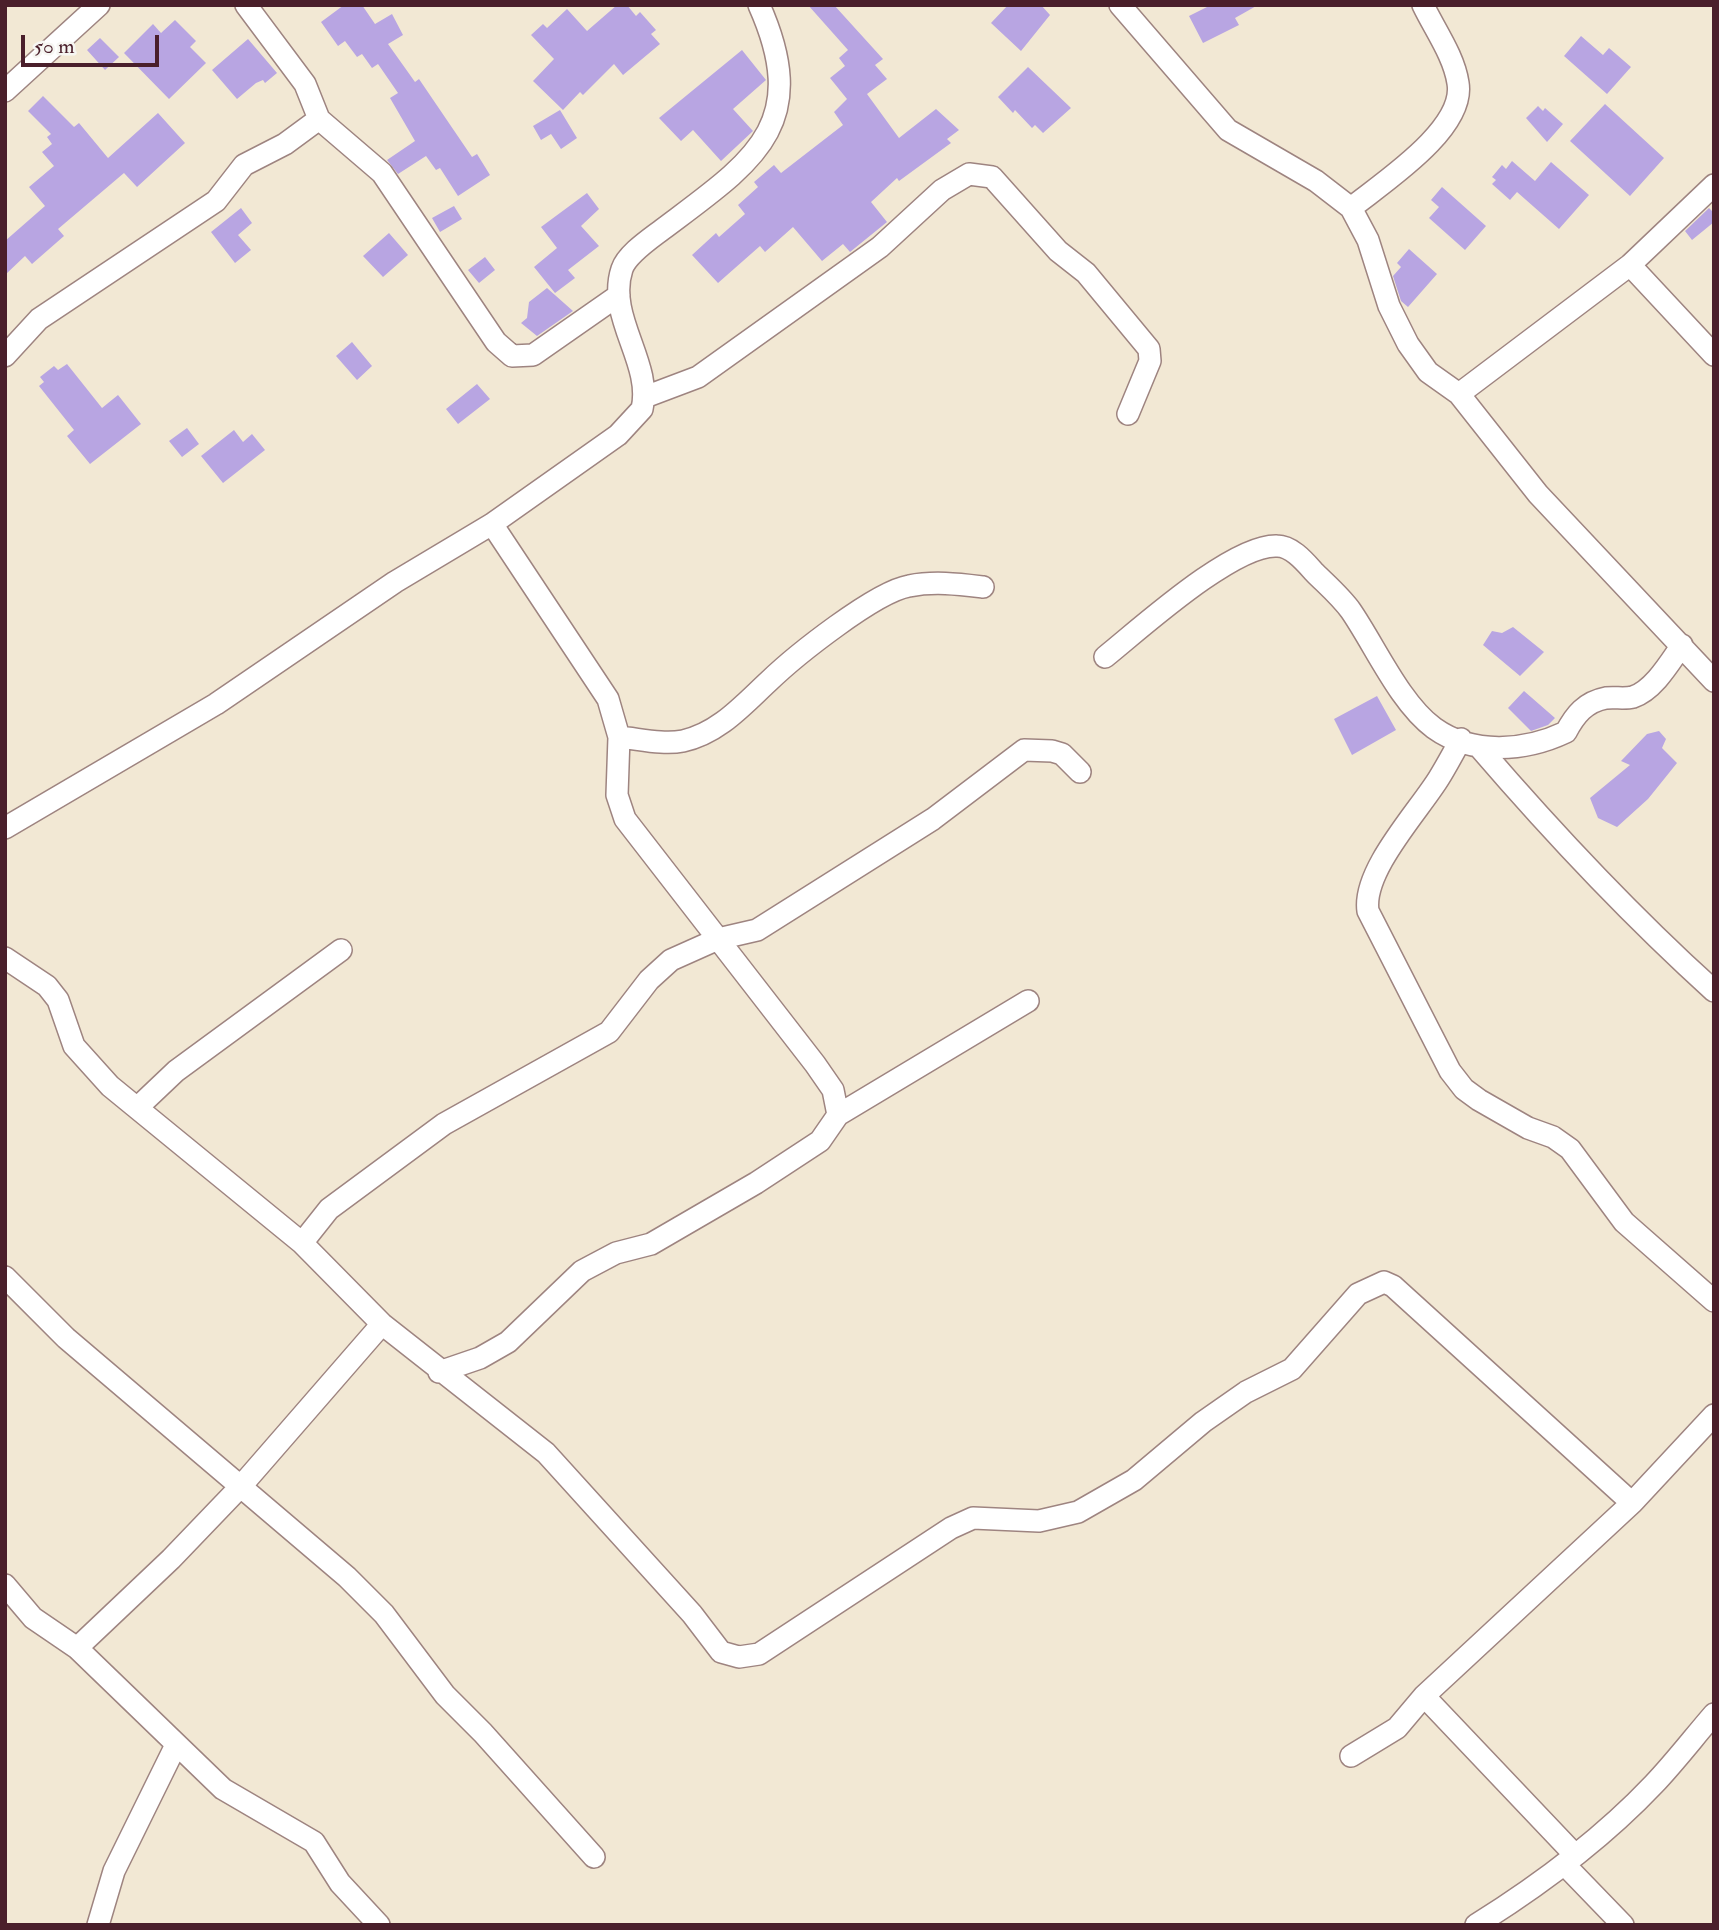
<!DOCTYPE html>
<style>
body{margin:0}
#map{position:relative;width:1719px;height:1930px;overflow:hidden;background:#f2e8d4;font-family:"IM FELL Double Pica",serif}
canvas{display:block}
.frame{position:absolute;inset:0;border:7px solid #4a1f2b;pointer-events:none}
.scale{position:absolute;left:21px;top:35px;width:138px;height:32px;box-sizing:border-box;border:4px solid #4a1f2b;border-top:0;padding-left:9px;font-size:21px;line-height:24px;white-space:nowrap;color:#4a1f2b;-webkit-text-stroke:5px #f6f6f2;paint-order:stroke}
</style>
<div id="map">
<canvas width="1719" height="1930"></canvas>
<div class="frame"></div>
<div class="scale">50 m</div>
</div>
<script>
const g = document.querySelector('canvas').getContext('2d');
g.lineJoin = 'round';
function fillPath(path, color) { g.fillStyle = color; g.fill(path, 'evenodd'); }
function strokePath(path, color, width, dash) { g.strokeStyle = color; g.lineWidth = width; g.lineCap = dash ? 'butt' : 'round'; g.setLineDash(dash || []); g.stroke(path); }
const building = new Path2D(`
 M344,5h18l13,19 17,-10 11,21 -15,9 27,38 4,-3 53,78 5,-3 13,21 -32,21 -18,-28 -4,2 -10,-14 -28,18 -11,-14 28,-19 -25,-43 8,-5 -20,-29 -6,4 -10,-14 -5,3 -12,-16 -7,5 -17,-24z
 M617,5h10l9,11 4,-4 16,18 -5,4 9,10 -37,31 -9,-11 -31,31 -3,-3 -17,18 -30,-29 21,-22 -23,-24 12,-11 4,4 20,-19 20,22z
 M808,5h26l49,54 -8,6 12,14 -20,15 32,44 37,-29 23,21 -12,9 4,4 -52,38 -2,-3 -26,24 16,20 -37,30 -7,-8 -21,17 -29,-34 -28,25 -5,-6 -42,37 -26,-28 24,-22 3,4 26,-23 -7,-9 20,-18 -4,-5 20,-17 7,8 62,-48 -9,-13 13,-13 -17,-21 15,-12 -6,-8 9,-8z
 M1008,5h33l9,10 -29,36 -30,-28z
 M1211,5h47l-23,13 4,7 -36,18 -14,-27z
 M175,20l21,21 -6,6 16,16 -37,36 -45,-46 29,-29 8,9z
 M1581,36l22,19 6,-7 22,19 -24,27 -43,-38z
 M100,38l19,19 -14,13 -18,-20z
 M248,39l29,34 -12,10 -2,-3 -7,3 -19,16 -25,-29z
 M742,50l24,30 -33,29 20,22 -32,30 -28,-31 -12,11 -22,-23z
 M1028,67l43,41 -28,25 -8,-8 -3,3 -17,-18 -2,3 -15,-16z
 M43,96l31,31 5,-4 29,35 50,-45 27,30 -48,44 -13,-14 -66,56 6,7 -32,28 -7,-8 -20,19v-34l40,-35 -16,-19 25,-21 -12,-14 10,-8 -5,-7 4,-3 -23,-23z
 M1605,104l59,54 -34,38 -60,-55z
 M1538,106l5,5 2,-3 18,16 -16,18 -21,-24z
 M560,110l17,28 -16,11 -10,-15 -10,6 -8,-14z
 M1512,161l23,20 16,-19 38,33 -30,34 -42,-37 -7,8 -18,-16 4,-4 -4,-3 10,-12 4,4z
 M1442,187l44,39 -21,24 -36,-32 10,-11 -8,-7z
 M587,193l12,16 -18,17 18,20 -31,24 7,8 -20,15 -21,-26 23,-19 -16,-21z
 M454,206l8,13 -22,13 -8,-14z
 M241,208l11,15 -14,12 13,15 -16,13 -24,-31z
 M1709,208l5,5v9l-22,18 -7,-9z
 M389,233l19,22 -25,22 -20,-21z
 M1409,249l28,25 -29,33 -7,-6 -8,-25 8,-9 -4,-4z
 M485,257l10,13 -16,13 -11,-13z
 M547,288l26,23 -36,25 -16,-13 6,-5 2,-16z
 M352,342l20,24 -15,14 -21,-24z
 M67,364l35,44 16,-13 23,29 -51,40 -23,-28 7,-6 -35,-44 5,-4 -4,-5 14,-11 4,4z
 M477,384l13,15 -32,25 -12,-15z
 M187,428l12,16 -17,13 -13,-16z
 M234,430l9,12 9,-8 13,16 -42,33 -22,-27z
 M1513,627l31,25 -24,24 -37,-31 9,-14 10,2z
 M1524,691l31,27 -7,7 -17,6 -23,-23z
 M1377,696l19,34 -44,25 -18,-36z
 M1659,731l7,8 -4,9 15,15 -29,36 -31,28 -19,-9 -8,-20 40,-33 -9,-4 26,-27z`);
const street = new Path2D(`
 M246,5l59,79 14,35
 M1120,5l108,125 88,51 35,27 17,32 21,66 19,38 20,28 31,22 79,100 176,187
 M5,91l94,-86
 M1351,208c31,-25 115,-79 107,-125 -4,-27 -23,-53 -35,-78
 M1630,265l84,90
 M5,356l34,-37 177,-118 28,-36 41,-21 34,-25 63,54 114,169 16,14 21,-1 86,-60
 M1459,394l171,-129 84,-80
 M645,397l53,-20 182,-130 62,-57 27,-16 23,3 66,74 28,22 63,76 1,12 -22,53
 M1105,657c35,-28 128,-113 172,-111 15,0 28,16 38,27 12,12 26,24 36,38 24,35 49,92 83,117 39,28 92,23 132,4 9,-17 19,-30 40,-34 9,-1 19,1 27,-1 21,-7 37,-35 49,-52
 M619,737c21,2 44,8 64,4 36,-8 60,-36 86,-60 26,-25 106,-89 140,-95 25,-5 49,-2 74,1
 M1461,739c-7,13 -14,26 -22,39 -21,34 -77,93 -71,133l82,160 14,18 15,11 49,28 25,9 17,12 54,73 90,79
 M1479,747c74,86 151,168 235,244
 M5,828l211,-124 179,-122 97,-58 126,-89 24,-26c11,-46 -36,-92 -20,-140 5,-15 28,-30 41,-40 89,-67 150,-103 96,-224
 M5,958l42,28 11,14 16,46 36,40 192,157 80,81 164,129 146,161 29,38 18,5 20,-3 192,-126 22,-10 66,3 39,-9 56,-32 69,-58 43,-30 46,-23 66,-75 26,-12 9,4 239,217
 M137,1108l39,-37 165,-121
 M838,1115l190,-114
 M302,1243l27,-34 115,-85 165,-92 40,-52 22,-20 47,-21 39,-9 176,-111 91,-69 28,1 10,3 18,18
 M5,1277l61,61 281,239 37,37 61,81 38,38 111,124
 M439,1372l41,-14 28,-16 74,-71 34,-18 35,-9 105,-61 64,-42 18,-26 -5,-25 -18,-26 -190,-245 -8,-24 2,-58 -11,-38 -116,-175
 M5,1585l28,33 44,30
 M1424,1696l151,159
 M1351,1756l46,-28 27,-32 208,-193 82,-88
 M1564,1864l59,61
 M98,1925l16,-54 62,-126
 M379,1925l-39,-42 -26,-41 -91,-53 -146,-141 94,-89 71,-74 140,-161
 M1476,1925c64,-40 126,-86 178,-141 21,-22 40,-47 60,-70`);
fillPath(building, '#b8a5e2');
strokePath(street, '#9e8480', 24);
strokePath(street, '#fff', 21);
</script>
